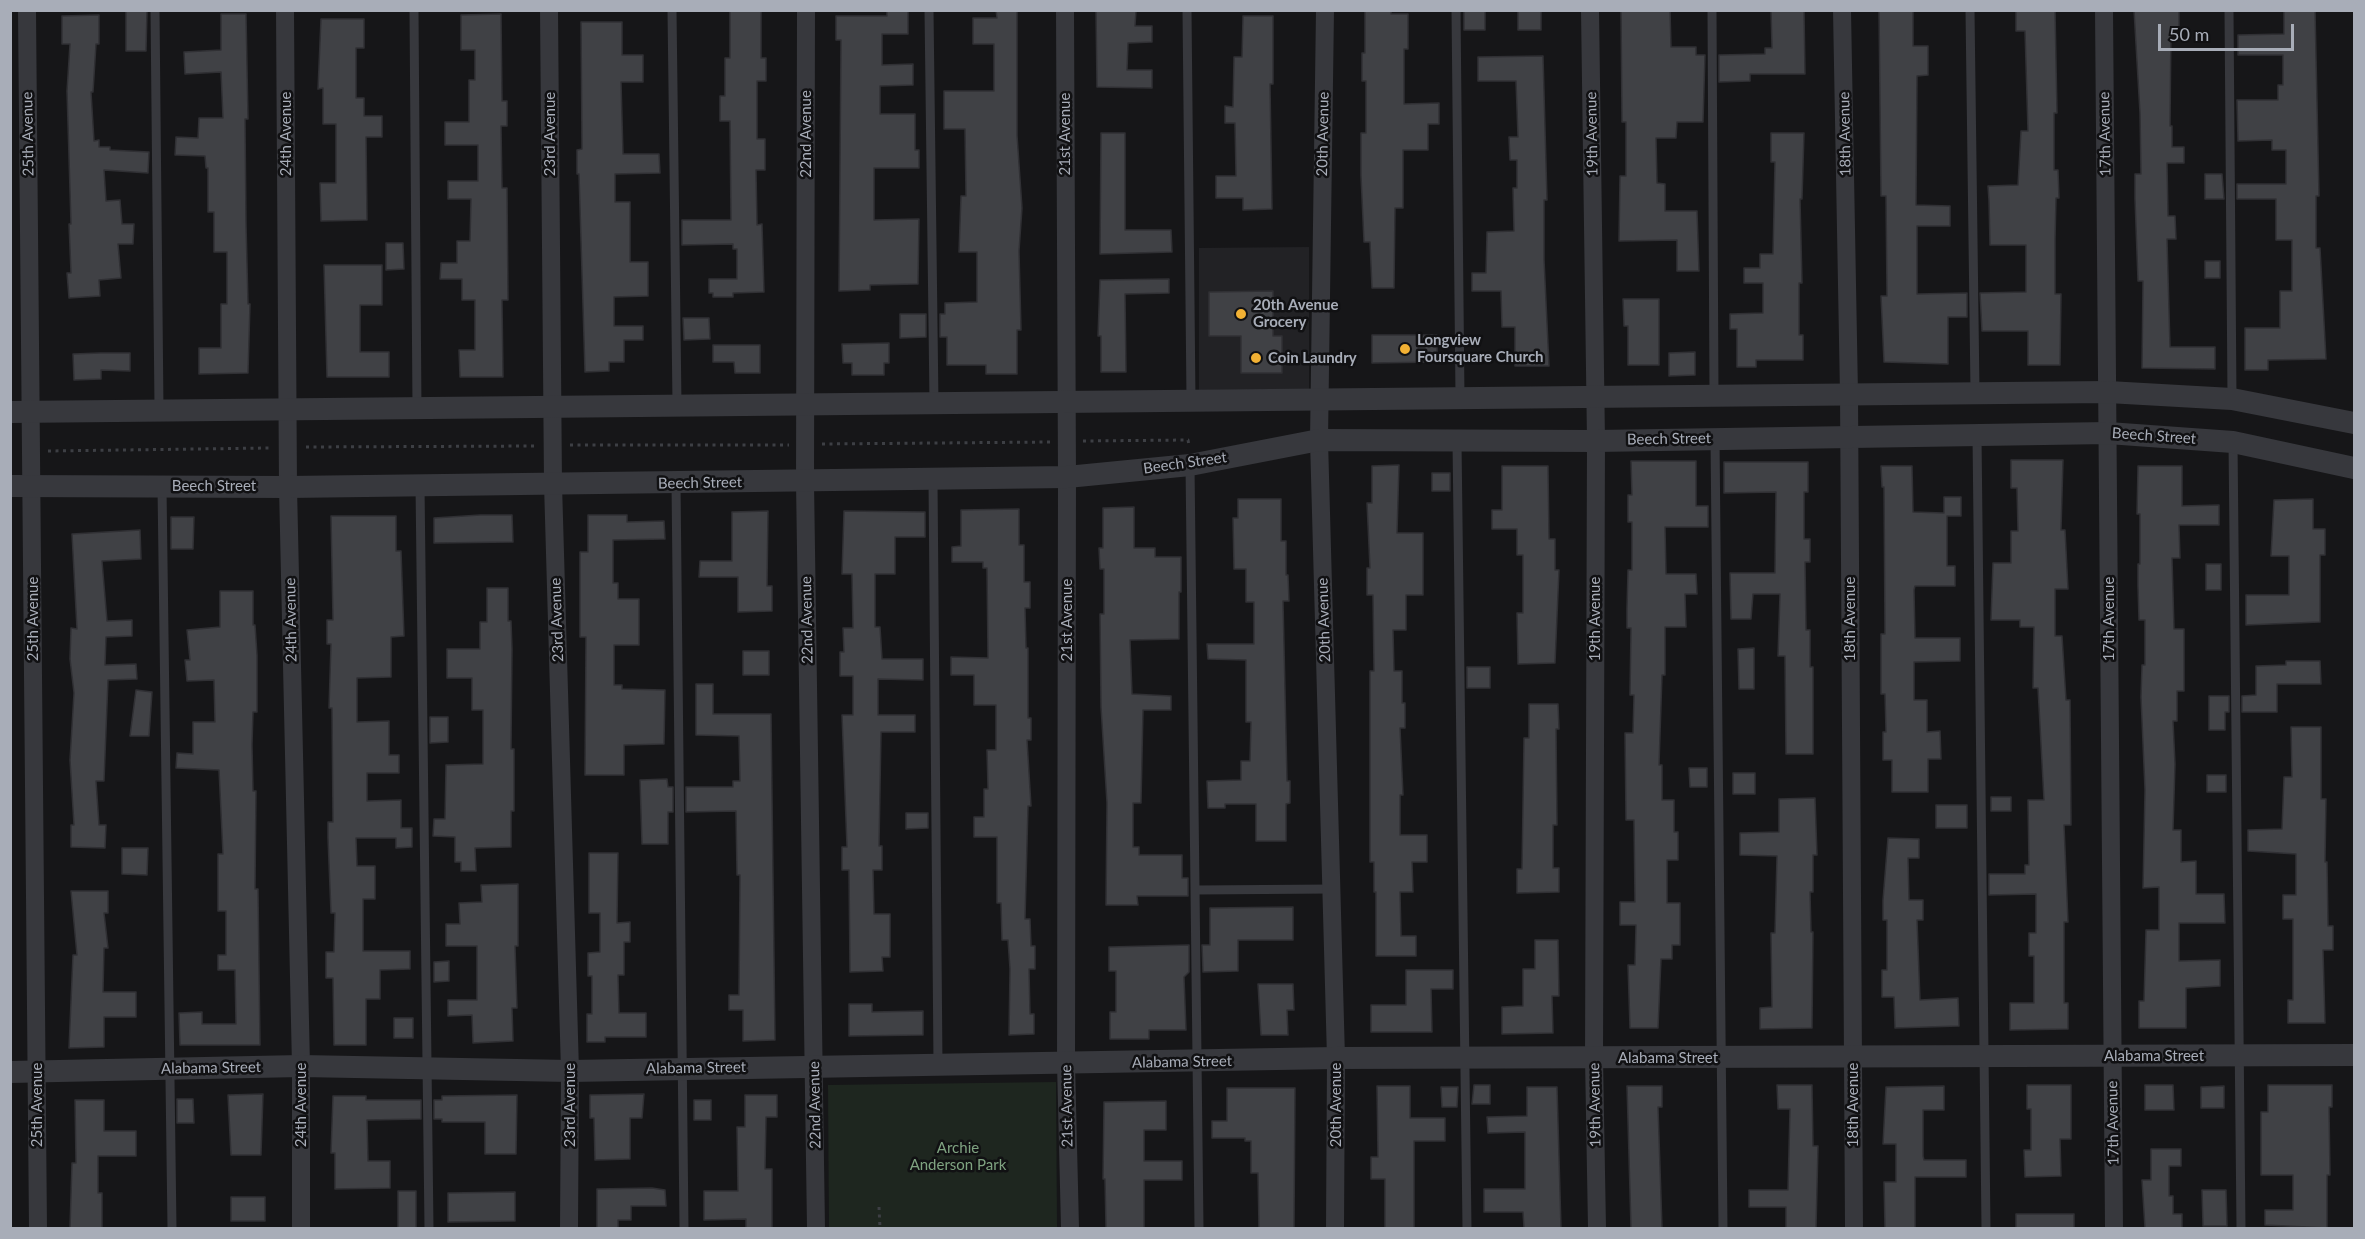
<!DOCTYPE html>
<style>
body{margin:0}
#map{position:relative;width:2365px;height:1239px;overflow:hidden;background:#161618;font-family:Lato,sans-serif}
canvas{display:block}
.frame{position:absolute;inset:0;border:12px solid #a8adb8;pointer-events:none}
.scale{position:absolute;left:2158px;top:24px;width:136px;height:27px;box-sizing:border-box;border:3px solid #a8adb8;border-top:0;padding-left:8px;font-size:18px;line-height:21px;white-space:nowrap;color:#a8adb8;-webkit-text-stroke:4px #111113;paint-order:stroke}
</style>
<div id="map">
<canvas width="2365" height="1239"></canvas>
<div class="frame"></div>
<div class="scale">50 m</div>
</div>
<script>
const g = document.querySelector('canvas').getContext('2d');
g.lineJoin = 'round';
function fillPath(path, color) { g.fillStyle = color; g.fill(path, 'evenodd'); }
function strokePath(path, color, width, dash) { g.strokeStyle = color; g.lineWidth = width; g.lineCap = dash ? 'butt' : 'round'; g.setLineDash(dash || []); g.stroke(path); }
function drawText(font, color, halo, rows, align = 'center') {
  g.font = font + ' Lato,sans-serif'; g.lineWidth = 5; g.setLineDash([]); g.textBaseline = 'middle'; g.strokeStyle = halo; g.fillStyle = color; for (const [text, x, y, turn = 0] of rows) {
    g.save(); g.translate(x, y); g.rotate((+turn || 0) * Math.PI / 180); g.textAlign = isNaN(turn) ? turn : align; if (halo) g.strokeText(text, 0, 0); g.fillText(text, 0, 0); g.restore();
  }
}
const built = new Path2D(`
 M1309,247v142l-110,1v-142z`);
const green = new Path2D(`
 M1056,1082l1,146h-228l-1,-143z`);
const building = new Path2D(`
 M126,10h21l-1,41h-20z
 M887,10h21v24h-26v31l31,-1v21l-33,1v28h35v36h4v18h-45v52l45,-1 -1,65 -48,1v5l-31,1 2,-251h-5v-24h51z
 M996,10h21v125l5,73 -3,43 2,79h-4v44h-31v-9h-39v-28h-7v-23h5v-11l32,-1v-50h-18l2,-56h5l-1,-67h-21v-38h50v-47h-21v-26h24z
 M1096,10h40l-1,16h17v16l-24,1 -1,27h25v18l-55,-1z
 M1365,10h26v4h17v35h-4v55l35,-1v21h-11v26h-25v58h-8l-1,80h-22l-2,-46h-6l-3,-66v-43h5v-52h-4v-28h3z
 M1464,10h21v20h-21z
 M1518,10h23v20h-23z
 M1621,10h49l1,37h25v8h9l-2,67h-26l-1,16h-20l1,45 8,1v27h32l2,60h-22v-31l-58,1 1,-65h6v-54h-4z
 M1771,10h33l1,64h-55v7l-31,1v-27l46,-1v-6h7z
 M1879,10h34v36h15v29l-11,1 -1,129 34,1v20h-33v68l50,-1v24h-19v47l-64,-2 -3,-66h6l-1,-100h-5z
 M2016,10h39l2,103h-3v57h4l1,28h-3l-1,42v54h6l-1,71h-32v-34h-46l-2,-38 46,-1v-47h-36l-1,-44 -1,-15 30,-1 3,-54h7l-3,-100h-9z
 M2134,10h45v17h-8l-1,99h2v21h12v16h-17l1,53h7l1,23h-9l3,108h45v22l-73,-1 1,-87h-5l-3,-82v-25h6l-1,-61z
 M2284,10h31l4,186h-3v52h4l6,111 -58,1v10h-23v-42h35v-37h12v-51h-16v-41h-39v-15h49v-34h-14v-10l-34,1 -1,-41h41v-15h5v-30h-45v-20l46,-1z
 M730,11h31v47h5v23h-9v58h8v31h-9l1,55 5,-1 2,68 -31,1v4h-20v-4h-4v-14h28v-30h-4v-5l-51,1v-25h49l-1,-99h-10v-25h5v-38h5z
 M221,14h25l2,105h-3l1,105 2,80h2l-2,69 -49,1v-26h22v-44h6v-52h-13v-40h-6v-44h-2l-1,-12 -30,-1 1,-18 22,1 1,-20h24l-2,-46 -36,2 -1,-22 37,-2z
 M501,14l1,87h5v25h-6l1,62h5l1,112h-6l1,77h-43l-1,-27h16v-50h-13v-21h-22l1,-16h16v-22h13l1,-42h-23v-18h30v-36h-33v-23h24v-42h6v-30h-14v-35z
 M99,15v29h-3l-3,48h-2l3,49 5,-1v7h11v3l39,2 -1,21 -44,-3 2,31 14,-1 2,24h12l-1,20h-15l3,34 -22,2 1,16 -31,2 -2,-25h4l-2,-49h2l-4,-133 3,-47h-8v-28z
 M1243,16h30v68h-3l2,125 -29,1v-12h-27v-22h20l-1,-53h-10v-17l8,1 1,-50h8z
 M321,19h43v29h-8v50h8v18h18v21h-16l1,83 -46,1 -1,-38h16v-59h-13v-36l-5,1z
 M581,22h41v33h21v27h-22l2,72h36l1,19 -45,1v28h15v60h18v34l-34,1v29h29v14h-19v22h-15v9l-24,1 -6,-198h-2v-24l5,-1z
 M1543,56l4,144h-3v59l5,107h-34v-39h-13l-1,-36h-29v-18h14l1,-41 27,-1 -1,-43h4v-28h-7l-1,-23h9l-2,-56h-38v-24z
 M1101,133h24v97h46l1,22 -72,2z
 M1771,133h33l-2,66h-2l2,84h-3v52h4v25h-47v7h-19v-38h-7v-15l33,-1v-30h-19v-15h16v-14h13l2,-92h-4z
 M2205,174h17l2,25h-19z
 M386,243h17l1,26 -18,1z
 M2205,261h15v17h-15z
 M324,265h58v40h-22v47h29v25h-62z
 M1169,279v14l-44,1 1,78h-25v-36h-3l2,-56z
 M1273,291v45h9v37h-41v-37h-32v-44z
 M1623,299h36v66h-31v-39h-4z
 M900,314h26v23l-26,1z
 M683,318h26l1,21 -26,1z
 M1372,335h65v27l-65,1z
 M889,343v20h-5v12h-32v-12h-9l-1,-19z
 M713,345h47v28h-25l-1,-11h-21z
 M1695,352v23l-26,1v-23z
 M100,353h30v18l-29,-1v9l-27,1 -1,-26z
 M2011,460h52l-2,70h4l3,59h-13v47h7l4,64h4l1,125h-7l4,97h-4v81h4v26l-58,1v-27h24v-47h-5v-23h7v-39l-47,1v-21h36v-9h4l-1,-65h16l-6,-112h-5l1,-61h-14v-7h-29l2,-57h18v-32h7l-1,-43h-6z
 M1631,461h65v45h12v21h-43l1,47h30l1,20h-12l1,33h-21v48h-3l-3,90h3v35h12v32h4v28h-11v43h13v42h-8v14h-11l-3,69h-28l-2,-63h7l1,-40h-16v-23h15l-1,-82h-8l-1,-87h8l1,-38h-4l1,-67h-4v-20l1,-38h4v-48h-4v-27h4z
 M1724,462h84v30h-4v47h6v23h-5l1,68h4v37h3v87h-27l-1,-98h-7l2,-62h-27l-2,25h-20l-1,-46h45l1,-81 -52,1z
 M1399,465l-2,68h26v62h-17v35h-13l1,41h8v32h3v25h-5l3,67h-3v40h27v27h-15l1,30h-13l1,44h15v20h-40v-64h-2v-30h-4v-191h4l-1,-76h-6v-27h3l-3,-65h5v-37z
 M1502,466h46l1,73h6v31h4l-4,93 -37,1 -1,-51h6v-58h-6v-26h-25v-19h10z
 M1881,466h31l1,46 31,1v-16h17v19h-14v50h8v20h-40l-1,4 1,48h45v23l-46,1v38h13v32l13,-1 1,28h-13v33h-36v-32h-9v-28h3l-1,-38h-4v-60h4l-1,-147h-2z
 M2138,466h44v40l37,-1v20h-40l1,33h-8l2,71h10v62h-7v30h-4l2,43 -2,66h8v32l15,-1v33h28l1,29h-46v38l41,-1v26l-34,2v40h-47v-27h5l2,-71h13v-43l-16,1 2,-98 -4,-93 1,-32h3v-45h-6l-1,-34v-22h2v-50h-3z
 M1432,473h18v18h-18z
 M1238,499h43v42h5v34h2l1,26h-6l4,180h3v22l-4,1v37h-30v-37h-31v4h-17l-1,-27 34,-1v-19h9l1,-39h-5v-62l-38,-1 -1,-15h47v-42h-8v-33h-12l-1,-51h5z
 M2313,499v30h12v26h-5v67l-74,3v-30h43v-39h-18l3,-56z
 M1134,507v41h21v9h26v35h-2v47l-49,1 2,54 39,2v14h-28l-2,93h-8v44h6v8h43v23h6v18h-51l1,9h-32l1,-102 -6,-96 -1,-93h4v-45h-4l-1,-21h4v-40z
 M1019,509v36h5v37h6v26h-5l1,40h2v70h3v22h-4l4,66h-3l-3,113h5l1,27h4v23h-6l1,45h4v20l-25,1 1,-66 -2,-29h-6l-1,-37h-4v-66h-23v-20h10v-28h4l-1,-39h9v-45h-22v-30h-23v-18l37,1 -1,-90h-4v-6h-31v-15l9,-1v-36z
 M768,511l-1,75h5v25l-34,1v-35h-39l1,-16h32v-49z
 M844,511l81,1v25h-30v37h-20v53h5l2,32h41v21l-45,-1v36h37v17h-34l-2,114h3v24h-9l1,44h16v43h-8l1,14 -33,1 -1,-102h-7v-23h5l-5,-132h11v-39h-13v-24h4l-1,-24h10l-1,-54h-10z
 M480,515h32l1,27 -79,1v-25z
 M588,515h39v7l37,-1 1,18 -52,1v43h5v16h21v46h-25v40h8v4l43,1 -1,54 -40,1v30h-39l1,-138h-6v-85h8z
 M331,516h65v35h5l3,85 -13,1v40l-34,1v44l32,-1v34h10v18h-32v28l34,-1v28h11v19l-16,1v-10h-40l1,28h18v33h-12v52h47v18l-30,1v29h-14v46h-32l-1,-67h-7v-26h8l1,-39h-4l-3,-75v-16h5l-1,-114h-3l2,-64h-4v-24h6z
 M171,517h23l-1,32h-22z
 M140,530l1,29 -39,2 5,60 25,-1v16l-26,1 -1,28 31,-1 1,15 -29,1 -4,101h-8l3,44h7l-1,23 -34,-1v-22h3l-4,-65 4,-67 -4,-34 1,-31 6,1 -5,-95z
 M2206,564h15v26h-15z
 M487,588h21v33h3l1,28 -1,100h3v62h-3v36l-36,1 1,23h-15v-9h-6v-25l-22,-1 1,-17h11l1,-54 37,-1v-54h-11v-32h-25v-29h33v-27h7z
 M220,591h33v34h2l2,30v57h-4l-1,33 1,46h3l-1,98h3l2,156h-80l-1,-32 23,-1v12h34l-1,-54h-17v-15h8v-44h-8v-57h5l-4,-84 -43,-2 1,-15 16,1v-32h22l-1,-42 -27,1 -2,-21h5l-3,-30 33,-3z
 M1754,648v41h-15l-1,-40z
 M743,651h26v24h-26z
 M2286,661h34l1,23h-44v28h-35v-16l14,-1v-29l30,-1z
 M1467,667h23v21h-23z
 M696,684h17v30h58l4,326 -32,1v-31h-14v-15h10l1,-120h-3l-1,-64 -50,1v-25h47v-6h7l-1,-45 -43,-1z
 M136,690l16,2 -3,44h-19z
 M2209,696h20v16h-4v18h-16z
 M1529,704h29l1,25h-3l1,96h-4v43h6v24l-42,1v-24h5l2,-131h5z
 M430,717h18v25l-18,1z
 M2291,727h30v72h5l-1,63h2l1,64h5v24h-10l2,73h-37v-23h5v-81h-10v-24h13v-41l-48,-3v-21l34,-1 2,-52h8z
 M1689,768h18v19h-17z
 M1733,773h22v21h-22z
 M2207,775h19v17h-19z
 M667,779l1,8h5v25h-5v32h-26l-2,-64z
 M1991,797h20v14h-20z
 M1815,798l2,57h-4v37h-3l1,40h2l-1,96 -52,1v-21l12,-1 -1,-74h4l2,-77 -37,-1v-22l39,-1v-33z
 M1936,805h31v23h-31z
 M906,813h22v15l-22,1z
 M1888,838l31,1v19h-11l1,42h14v20h-6l3,80 38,-2 1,28 -64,2 -1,-31h-12v-27h5v-50h-4v-20z
 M122,848h26l-1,27 -25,-1z
 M589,853h29l-1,70 13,-1v20h-6v33h-6l1,38h27v24h-41v5h-18v-28h5v-38h-4v-23l12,-1v-39h-11z
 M518,884v62h-3l2,62h-5l1,33 -40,2 -1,-28 -24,1v-16h29v-54h-31v-22h14l-1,-21 23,-1 -1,-17z
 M71,891h37v22h-4l4,35h-4l-1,44h33v25h-32v30l-35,1 4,-93h4z
 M1293,907v33h-55v31l-35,1 -1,-27h8v-37z
 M1535,940h23l1,56h-7l1,37 -51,1v-27l21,-1v-37h12z
 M1189,945v27l-5,5 2,53h-37v9h-39v-27h6v-41h-7v-24z
 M449,961v20l-15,1v-20z
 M1406,970h47v19h-22l1,43h-61v-27h35z
 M1258,984h35l1,26h-7l1,25h-27z
 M849,1004h23v8l51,-1v24l-74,1z
 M394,1018h19v20h-19z
 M1474,1085h16v19h-18z
 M1777,1085h35l1,61h5l-2,82h-30v-21h-37v-17h39l2,-81h-12z
 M2027,1085h44v54h-11l1,37 -36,1 -1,-27h7v-41h-4z
 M2145,1085h28l1,25h-29z
 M2268,1085h64v22h-3l1,68h-3v53l-62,-3v-15h28v-35h-32v-63h7z
 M1377,1086h33v32h35v23h-31v87h-29v-49h-14v-22h7z
 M1627,1086h35v21h-4l4,121h-31z
 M1944,1086v24h-21v46l1,4h42v17h-51v51h-30l-1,-46h12v-38h-13l3,-57z
 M2224,1086v22h-23v-21z
 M1441,1087h17l-1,20h-15z
 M1527,1087h30l4,141h-37l-1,-16h-39v-23h41v-57l-37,1 -1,-16 40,-1z
 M1227,1088h68l-1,140h-35l-1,-55h-7v-32h-6v-3h-33v-17h15z
 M263,1094l-2,61h-30l-3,-60z
 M644,1094l-2,24h-12v41l-35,1 -1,-42h-4v-23z
 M517,1095l-1,59h-31v-32h-43v-3h-8v-19h8v-4z
 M745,1095h32v22h-11l-1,52h7v59h-26v-9l-42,1v-29h34l-1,-64h8z
 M333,1096h33v4h55v19l-54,1 1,41h22v27l-55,1v-36h-4z
 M177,1099h16l1,24h-17z
 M75,1100h29v31h32v25h-38v37h4v35h-32l2,-65h4z
 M694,1100h17v20h-17z
 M1166,1101v29h-22v31h38v19h-38v48h-38l-1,-49h-2l1,-77z
 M2151,1149h30v17h-12v30h4v18h9v14h-37l-3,-48h9z
 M652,1188l13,2 1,16h-35v14h-13v8h-21v-39z
 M2202,1190h24l1,36h-24z
 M398,1191h18v37h-18z
 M515,1192v29l-67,1v-29z
 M231,1197h34v24h-34z
 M2016,1214h58v14h-58z`);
const path = new Path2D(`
 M1083,441l105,-1 1,5
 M822,444l228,-2
 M570,445h219
 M306,447l231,-1
 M48,451l222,-3
 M879,1207l1,21`);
const service = new Path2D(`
 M155,10l4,399
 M414,10l3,399
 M672,10l5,394
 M929,10l5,393
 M1187,10l4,390
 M1456,10l4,387
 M1712,10l2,385
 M1970,10l5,382
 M2229,10l3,389
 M1977,436l9,792
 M1715,439l8,789
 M1457,442l10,786
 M2233,442l8,786
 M1190,465l9,763
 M933,480l5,585
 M676,483l8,745
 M420,485l9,743
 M162,487l10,741
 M1196,890l136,-1`);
const minor = new Path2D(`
 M27,10l11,1218
 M285,10l3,477 13,579v162
 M549,10l4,474 17,587 -1,157
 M806,10l-1,472 11,746
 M1065,10l2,467 -1,586 4,165
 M1325,10l-6,430 17,618 -1,170
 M1590,10l6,431 -2,617 3,170
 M1842,10l7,384 5,834
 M2104,10l10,1218`);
const tertiary = new Path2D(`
 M10,412l2098,-20 124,7 122,24
 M10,486l278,1 779,-10 123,-12 129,-25 277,1 512,-8 125,9 121,26
 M10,1072l291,-6 269,5 766,-13 1018,-3`);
const markers = [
 [1241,314,6,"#f2b134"],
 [1405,349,6,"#f2b134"],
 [1256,358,6,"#f2b134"]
];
const streetNames = [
 ["25th Avenue",28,134,-91],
 ["24th Avenue",286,134,-90],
 ["23rd Avenue",550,134,-90],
 ["22nd Avenue",806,134,-90],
 ["21st Avenue",1065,134,-90],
 ["20th Avenue",1323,134,-89],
 ["19th Avenue",1592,134,-91],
 ["18th Avenue",1845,134,-91],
 ["17th Avenue",2105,134,-91],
 ["Beech Street",2154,436,4],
 ["Beech Street",1669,439,-1],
 ["Beech Street",1185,463,-8],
 ["Beech Street",700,483,-1],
 ["Beech Street",214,486],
 ["25th Avenue",33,619,-90],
 ["19th Avenue",1595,619,-90],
 ["18th Avenue",1850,619,-90],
 ["17th Avenue",2109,619,-90],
 ["24th Avenue",291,620,-91],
 ["23rd Avenue",557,620,-92],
 ["22nd Avenue",807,620,-91],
 ["21st Avenue",1067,620,-90],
 ["20th Avenue",1324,620,-92],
 ["Alabama Street",2154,1056],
 ["Alabama Street",1668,1058],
 ["Alabama Street",1182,1062,-1],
 ["Alabama Street",211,1068,-1],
 ["Alabama Street",696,1068,-1],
 ["25th Avenue",37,1105,-90],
 ["24th Avenue",301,1105,-90],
 ["23rd Avenue",570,1105,-90],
 ["22nd Avenue",815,1105,-91],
 ["20th Avenue",1336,1105,-90],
 ["19th Avenue",1595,1105,-91],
 ["18th Avenue",1853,1105,-90],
 ["21st Avenue",1067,1106,-91],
 ["17th Avenue",2113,1123,-91]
];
const poiNames = [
 ["20th Avenue",1253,305],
 ["Grocery",1253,322],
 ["Longview",1417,340],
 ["Foursquare Church",1417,357],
 ["Coin Laundry",1268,358]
];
const parkNames = [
 ["Archie",958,1148],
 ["Anderson Park",958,1165]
];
fillPath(built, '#222225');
fillPath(green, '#1e261f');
fillPath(building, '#404145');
strokePath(building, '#303034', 1.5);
strokePath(path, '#3d3f44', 3, [3, 4.5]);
strokePath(service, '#37383d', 9);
strokePath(minor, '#37383d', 18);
strokePath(tertiary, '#37383d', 22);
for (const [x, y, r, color] of markers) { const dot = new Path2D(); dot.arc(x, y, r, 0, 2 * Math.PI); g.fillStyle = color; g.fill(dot); strokePath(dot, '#111113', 2); }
drawText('15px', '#a8adb8', '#111113', streetNames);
drawText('bold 15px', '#a8adb8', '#111113', poiNames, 'left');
drawText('15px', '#7fa381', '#111113', parkNames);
</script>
